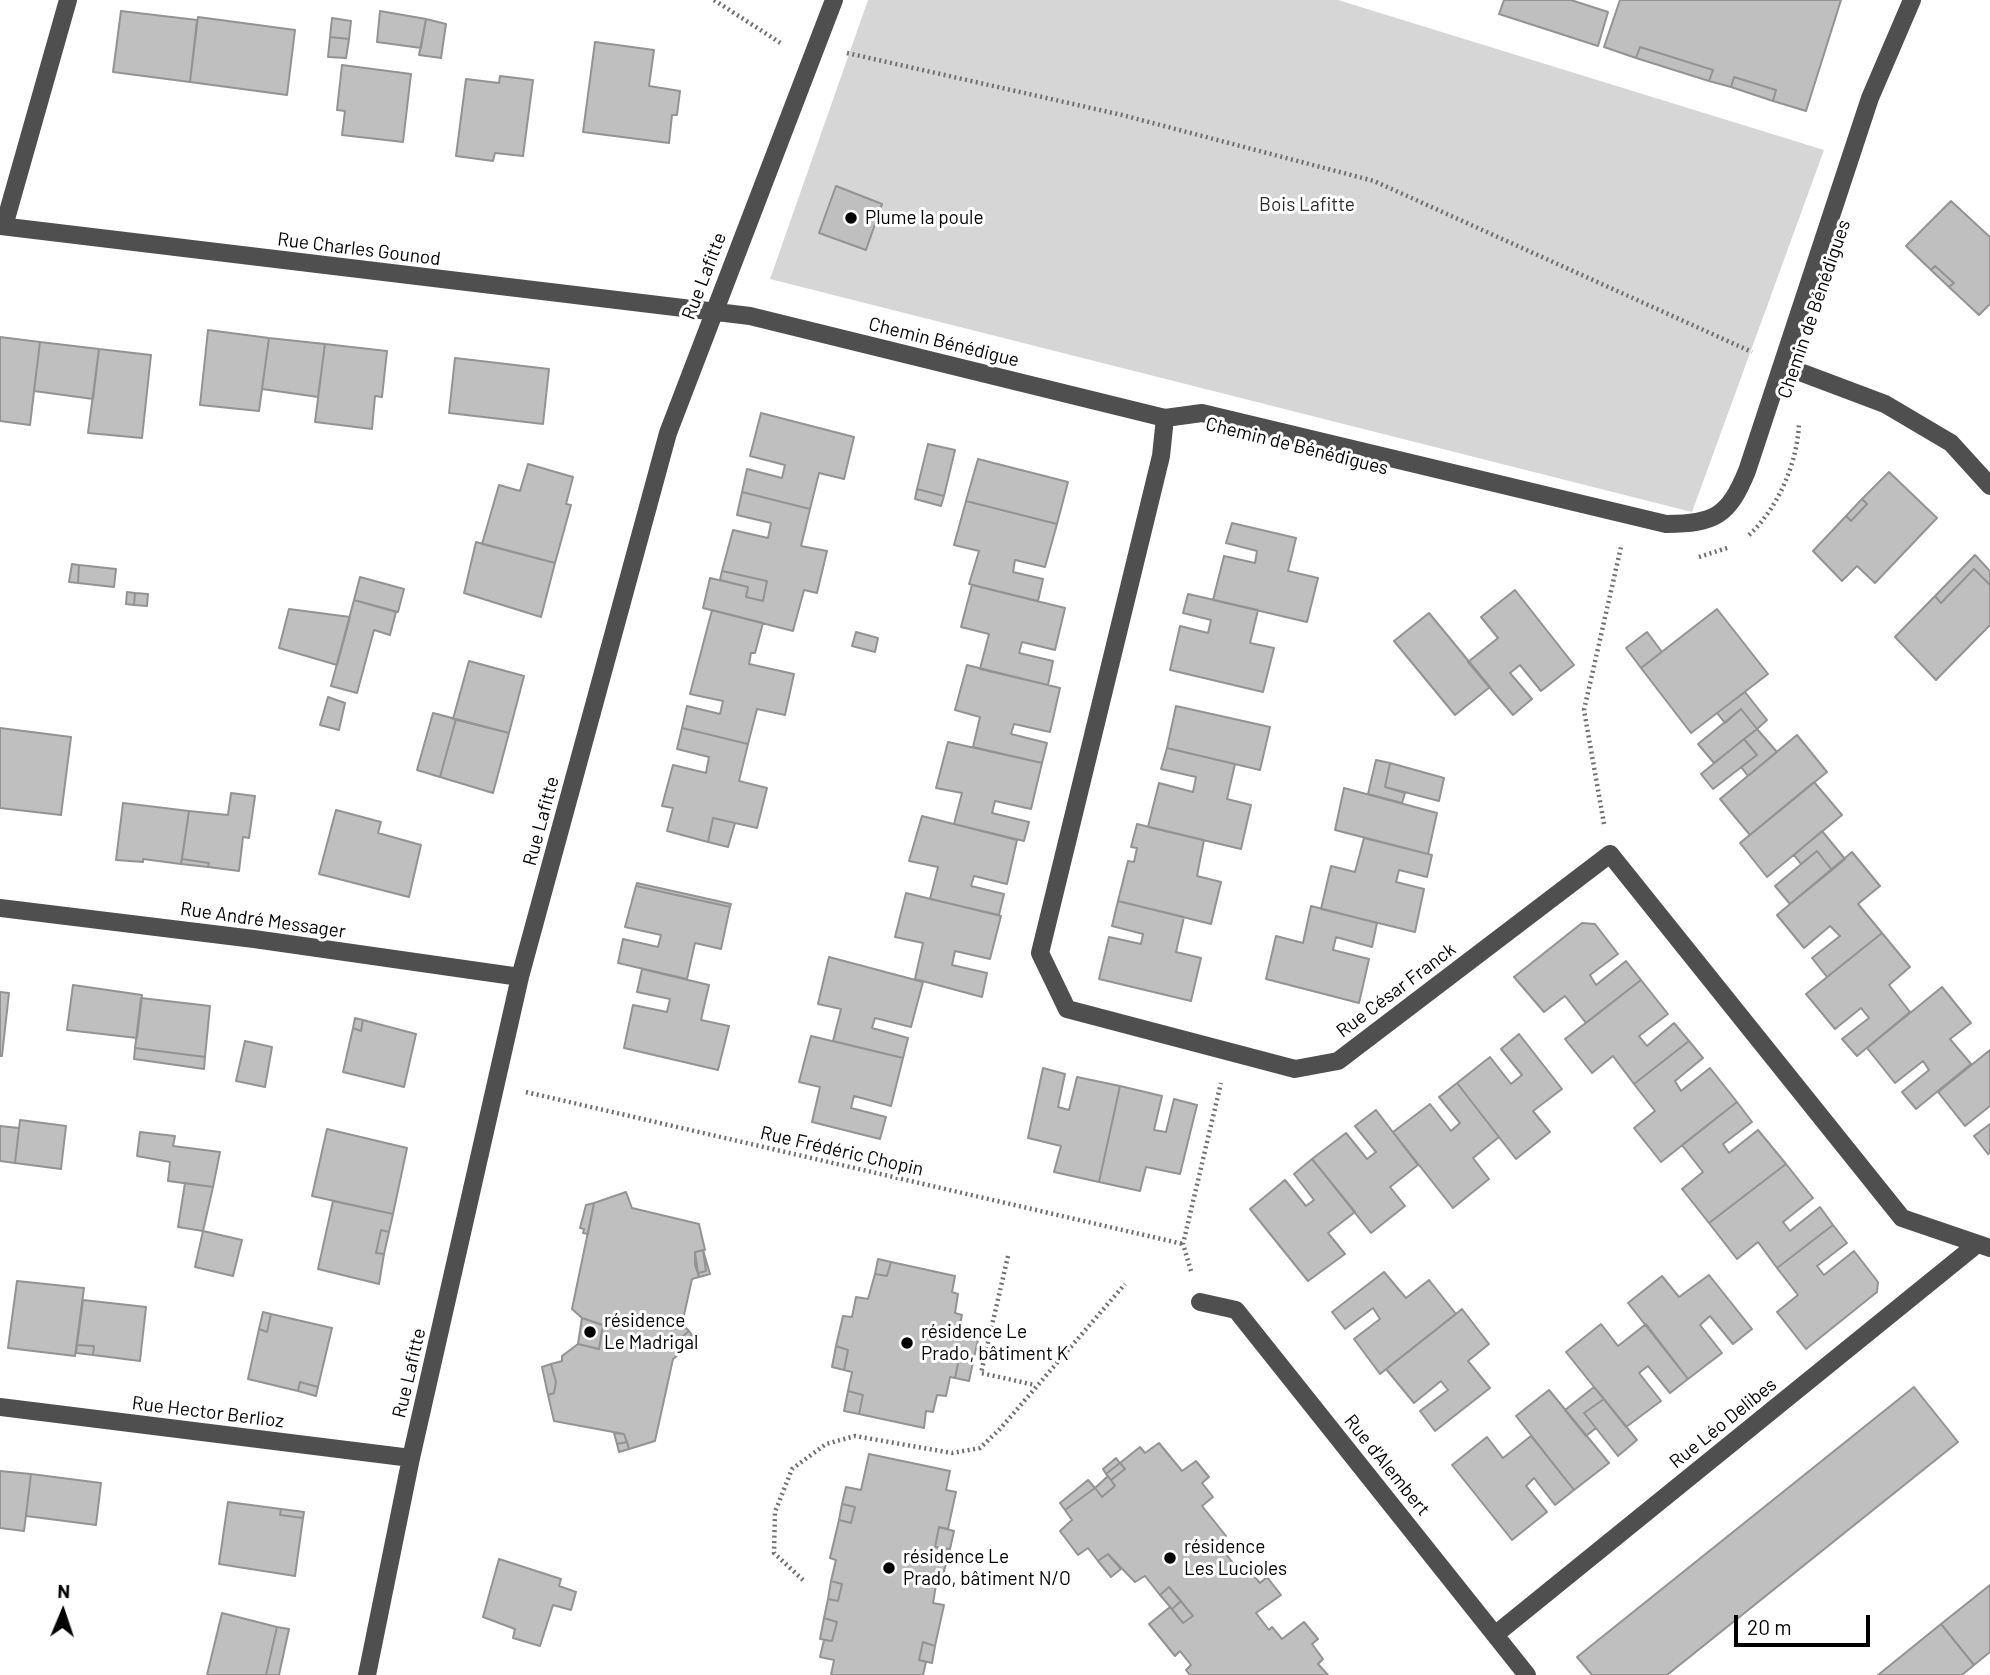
<!DOCTYPE html>
<meta charset="utf-8">
<style>
body{margin:0}
#map{position:relative;width:1990px;height:1675px;overflow:hidden;background:#fff;font-family:Barlow,sans-serif}
canvas{display:block}
.north{position:absolute;left:28px;top:1577px;width:70px;height:70px;-webkit-text-stroke:5px #fff;paint-order:stroke;rotate:2deg;font-size:19px;font-weight:700;line-height:28px;text-align:center;color:#000}
.north::after{content:'';display:block;margin:auto;width:24px;height:32px;background:#000;clip-path:polygon(50% 0,100% 100%,50% 72%,0 100%)}
.scale{position:absolute;left:1734px;top:1615px;width:136px;height:32px;box-sizing:border-box;border:4px solid #000;border-top:0;padding-left:9px;font-size:21px;line-height:24px;white-space:nowrap;color:#000;-webkit-text-stroke:5px #fff;paint-order:stroke}
</style>
<div id="map">
<canvas width="1990" height="1675"></canvas>
<div class="north">N</div>
<div class="scale">20 m</div>
</div>
<script>
const g = document.querySelector('canvas').getContext('2d');
g.lineJoin = 'round';
function fillPath(path, color) { g.fillStyle = color; g.fill(path, 'evenodd'); }
function strokePath(path, color, width, dash) { g.strokeStyle = color; g.lineWidth = width; g.lineCap = dash ? 'butt' : 'round'; g.setLineDash(dash || []); g.stroke(path); }
function drawText(font, color, halo, rows, align = 'center') {
  g.font = font + ' Barlow,sans-serif'; g.lineWidth = 6; g.setLineDash([]); g.textBaseline = 'middle'; g.strokeStyle = halo; g.fillStyle = color; for (const [text, x, y, turn = 0] of rows) {
    g.save(); g.translate(x, y); g.rotate((+turn || 0) * Math.PI / 180); g.textAlign = isNaN(turn) ? turn : align; if (halo) g.strokeText(text, 0, 0); g.fillText(text, 0, 0); g.restore();
  }
}
const green = new Path2D(`
 M868,0h470l486,150 -132,362 -922,-233z`);
const building = new Path2D(`
 M1504,0h67l37,12 -10,34 -99,-32z
 M1620,0h221l-35,111 -33,-10 3,-11 -42,-13 -3,10 -22,-6 4,-11 -73,-23 -4,11 -32,-11z
 M121,11l76,9 -7,62 -77,-10z
 M380,11l46,8 -5,29 -44,-6z
 M198,17l97,13 -8,65 -97,-13z
 M332,18l19,3 -2,18 -19,-2z
 M426,19l20,5 -5,34 -22,-3z
 M330,37l19,2 -3,19 -18,-1z
 M595,42l59,8 -5,36 31,5 -3,24h-5l-3,28 -86,-11z
 M1640,47l73,23 -4,11 -73,-23z
 M342,65l69,9 -8,68 -61,-7 3,-24 -8,-1z
 M500,76l33,4 -10,76 -28,-3 -2,8 -37,-5 10,-77 33,4z
 M1734,77l42,13 -3,11 -42,-14z
 M836,186l46,18 -16,46 -47,-17z
 M1951,201l39,36v67l-11,11 -30,-28 5,-4 -19,-17 -4,4 -25,-24z
 M1935,266l19,17 -5,4 -18,-17z
 M208,330l61,8 -10,73 -59,-6z
 M0,337l40,5 -10,83 -30,-4z
 M269,338l56,6 -7,53 -56,-8z
 M40,342l59,7 -6,50 -59,-8z
 M325,344l62,7 -5,46 -7,-1 -3,33 -57,-7z
 M99,349l52,6 -9,83 -54,-5z
 M455,358l94,11 -6,55 -94,-11z
 M761,413l93,24 -10,42 -25,-6 -9,36 -68,-17 5,-23 35,9 3,-13 -35,-9z
 M928,444l27,6 -11,46 -27,-7z
 M978,459l90,23 -11,42 -91,-23z
 M528,464l45,13 -7,27 5,1 -16,58 -73,-19 17,-59 21,6z
 M1889,472l48,46 -62,65 -18,-17 -15,15 -29,-30 33,-35 5,5 16,-17 -5,-5z
 M917,489l27,7 -3,10 -26,-7z
 M742,492l68,17 -9,37 26,5 -10,42 -13,-3 -11,41 -90,-23 7,-30 38,9 -2,10 17,4 4,-20 -45,-10 11,-41 35,8 3,-15 -34,-8z
 M1862,499l5,5 -16,17 -5,-5z
 M966,501l91,23 -12,43 -30,-7 -2,12 30,7 -5,22 -69,-17 10,-33 -25,-6z
 M1232,523l64,15 -8,33 30,7 -11,44 -94,-22 11,-44 31,7 2,-12 -31,-8z
 M476,542l79,21 -14,54 -77,-24z
 M1975,555l15,16v14l-16,-16 -33,34 -6,-7z
 M72,564l7,1 -1,18 -9,-1z
 M79,565l37,4 -2,18 -36,-4z
 M1974,569l16,16v40l-54,55 -41,-43 40,-41 6,7z
 M722,571l45,10 -4,20 -17,-4 2,-10 -28,-7z
 M360,577l44,12 -6,23 -44,-12z
 M972,585l93,23 -10,42 -33,-8 -3,11 34,8 -5,24 -68,-16 9,-35 -28,-7z
 M1515,590l59,75 -33,26 -21,-26 -10,8 22,26 -19,16 -45,-53 30,-24 -17,-21z
 M127,592l8,1 -1,12 -8,-1z
 M135,593l13,1 -1,12 -13,-1z
 M1188,594l70,16 -8,33 24,5 -11,44 -93,-22 10,-44 28,7 3,-13 -28,-7z
 M354,600l42,12 -6,23 -16,-5 -17,63 -26,-7z
 M289,609l61,8 -13,48 -58,-17z
 M1717,609l51,65 -77,59 -50,-65z
 M712,610l51,13 -8,30h-4l-2,11 45,10 -9,41 -28,-6 -9,35 -66,-16 5,-22 33,8 3,-13 -33,-7z
 M1429,613l61,74 -35,28 -61,-74z
 M856,632l22,6 -3,14 -23,-6z
 M1647,632l15,20 -21,16 -15,-20z
 M469,661l55,15 -15,57 -56,-14z
 M967,665l93,23 -10,44 -36,-8 -3,10 36,9 -5,20 -69,-16 7,-30 -25,-7z
 M1745,692l22,28 -10,9 -16,-20 -16,14 -8,-10z
 M328,697l17,6 -6,27 -19,-5z
 M1176,706l94,21 -10,43 -93,-22z
 M1741,709l16,20 -43,34 -16,-19z
 M433,713l23,6 -16,58 -23,-7z
 M456,719l53,14 -16,60 -53,-16z
 M0,728l71,9 -10,78 -61,-7z
 M682,728l66,16 -9,37 28,7 -10,40 -44,-10 -5,24 -41,-11 6,-23 -11,-2 11,-41 33,8 3,-16 -32,-8z
 M1757,729l20,23 -29,24 -7,-9 16,-12 -13,-16z
 M1797,735l30,37 -77,63 -30,-36z
 M1744,739l13,16 -44,34 -12,-15z
 M948,742l94,21 -11,46 -36,-8 -3,12 37,9 -5,19 -70,-17 8,-31 -26,-5z
 M1167,748l68,16 -8,35 24,6 -10,44 -93,-22 11,-44 34,9 3,-15 -35,-8z
 M1376,760l14,3 -5,24 20,6 -3,10 -34,-9z
 M1390,763l54,15 -5,23 -54,-14z
 M1814,782l28,33 -75,62 -27,-34z
 M1344,788l93,25 -9,41 -93,-24z
 M231,793l24,3 -6,42 -6,-1 -4,34 -31,-4 1,-4 -27,-4 7,-48 39,4z
 M123,803l66,8 -8,53 -38,-5v3l-27,-2z
 M336,810l45,12 -3,11 43,12 -12,52 -90,-23z
 M922,816l95,24 -10,44 -33,-8 -3,10 33,8 -5,21 -69,-16 8,-32 -29,-6z
 M713,818l22,5 -7,24 -20,-5z
 M1137,824l67,16 -7,36 24,6 -10,42 -93,-23 10,-40 6,1 3,-14 -6,-1z
 M1822,831l23,28 -13,11 -15,-19 -16,13 -7,-9z
 M1364,838l68,17 -5,22 -28,-7 -3,12 28,7 -9,43 -94,-23 10,-43 24,6z
 M1817,851l15,19 -42,34 -15,-18z
 M1852,852l28,34 -22,18 24,29 -55,44 -15,-19 28,-22 -10,-10 -26,22 -27,-33z
 M182,859l27,4 -1,4 -27,-3z
 M637,883l94,21 -1,3 -94,-21z
 M636,886l94,21 -9,42 -26,-6 -8,36 -69,-16 5,-24 35,8 3,-12 -36,-8z
 M906,893l95,23 -11,43 -35,-8 -3,14 35,8 -5,24 -67,-18 8,-36 -28,-6z
 M1118,901l66,16 -8,35 25,6 -10,43 -92,-22 10,-42 32,7 2,-10 -31,-8z
 M1311,906l66,17 -5,24 -36,-10 -3,13 36,9 -10,44 -93,-24 10,-43 27,7z
 M1582,923l13,1 23,30 -28,21 6,10 30,-24 15,19 -55,43 -21,-27 -21,16 -30,-35z
 M1882,933l28,34 -21,18 21,27 -53,44 -15,-17 27,-21 -8,-10 -26,21 -29,-35z
 M829,957l94,25 -12,45 -36,-9 -3,10 36,10 -5,20 -70,-17 8,-32 -23,-5z
 M642,969l67,16 -8,35 28,6 -11,44 -94,-22 9,-43 34,7 3,-13 -33,-7z
 M1641,980l27,34 -29,22 8,10 27,-23 15,18 -55,43 -21,-28 -21,17 -27,-34z
 M73,985l69,10 -5,43 -70,-8z
 M1942,987l29,36 -21,16 21,25 -55,45 -14,-17 27,-22 -6,-9 -28,22 -28,-35z
 M0,992l9,1 -7,63h-2z
 M141,998l69,8 -5,51 -70,-9z
 M355,1018l8,2 -2,11 -8,-3z
 M363,1020l53,14 -12,53 -61,-15 10,-44 8,3z
 M1519,1034l43,55 -29,22 17,21 -34,27 -59,-76 33,-26 21,27 11,-9 -21,-26z
 M811,1036l92,22 -12,48 -37,-10 -3,12 35,9 -6,22 -68,-17 8,-35 -21,-5z
 M245,1041l27,6 -7,40 -29,-6z
 M1689,1041l14,17 -28,23 6,10 29,-23 27,34 -76,60 -27,-34 21,-17 -21,-27z
 M135,1048l70,9 -1,12 -70,-10z
 M1990,1050v56l-25,20 -27,-34z
 M1043,1068l22,6 -7,33 11,3 8,-33 43,9 -21,96 -45,-10 7,-26 -33,-8z
 M1457,1083l42,54 -26,21 16,21 -36,29 -60,-76 37,-28 21,27 9,-8 -21,-26z
 M1120,1086l42,10 -8,34 12,2 8,-33 23,6 -17,69 -34,-7 -6,24 -41,-9z
 M1737,1102l15,20 -29,22 6,9 29,-23 28,34 -77,59 -27,-34 21,-17 -21,-27z
 M1376,1110l42,55 -28,22 15,19 -34,27 -59,-74 34,-26 21,26 9,-7 -21,-26z
 M20,1120l46,6 -5,43 -46,-6z
 M1990,1124v29l-2,1 -14,-18z
 M0,1126l19,2 -4,35 -15,-2z
 M327,1129l80,19 -14,66 -81,-18z
 M140,1132l35,4 -2,10 47,6 -7,35 -45,-6 2,-19 -33,-6z
 M1312,1159l43,53 -27,21 17,21 -37,27 -58,-72 35,-29 21,26 8,-6 -20,-26z
 M1786,1164l27,34 -30,24 7,9 30,-24 13,18 -56,43 -19,-26 -21,17 -28,-36z
 M185,1183l28,4 -10,44 -25,-4z
 M626,1192l6,16 67,16 6,26 -10,2v13l4,12 -7,2 -10,45 7,7 -12,10 -3,9 4,5 -5,4 -18,82 -26,8 -5,-15 -70,-13 -6,-26 6,-2 2,-11 -5,-18 11,-3v-5l16,-12 21,5 4,-24 -21,-7 -10,-9 22,-106z
 M333,1201l60,13 -4,18 -8,-2 -5,23 8,1 -5,30 -61,-15z
 M594,1203l-6,31 -5,-1 1,-4 -4,-1 6,-23z
 M1833,1225l14,18 -30,23 7,9 30,-24 24,31 -1,10 -71,57 -29,-37 21,-17 -21,-27z
 M381,1230l8,2 -5,22 -8,-1z
 M203,1231l39,9 -9,36 -38,-9z
 M703,1250l3,21 -8,2 -3,-21z
 M703,1250l7,24 -11,3 -1,-4 8,-2z
 M878,1259l13,3 -4,14 -12,-2z
 M891,1262l64,14 -3,16 6,2 -3,19 7,2 -5,22 21,3 -5,22 -14,-3 -4,19 -5,-1 -4,19 -9,-1 -4,17 -7,-1 -2,17 -65,-14 4,-19 -15,-4 4,-19 -8,-2 4,-20 -12,-4 7,-30 9,1 4,-20 12,2 7,-25 12,2z
 M1384,1272l22,26 23,-18 27,34 -76,60 -26,-35 26,-20 -7,-11 -28,21 -13,-17z
 M1709,1275l43,54 -19,15 -23,-28 -10,9 22,28 -34,26 -60,-76 34,-27 17,21z
 M17,1281l67,7 -9,68 -67,-8z
 M83,1300l63,7 -6,54 -47,-6 1,-9 -17,-1z
 M1462,1309l27,35 -21,17 22,27 -55,43 -15,-20 28,-21 -7,-9 -27,22 -28,-34z
 M263,1312l8,2 -4,18 -8,-3z
 M271,1314l61,14 -14,59 -18,-5 -2,9 -50,-12 11,-50 8,3z
 M582,1318l21,7 -4,24 -21,-5z
 M1601,1324l17,22 28,-22 42,55 -18,14 -22,-27 -9,7 22,28 -35,26 -60,-75z
 M689,1331l3,4 -17,16 2,-10z
 M692,1335l3,3 -17,17 -3,-4z
 M77,1345l17,1 -1,9 -17,-2z
 M836,1346l12,4 -4,20 -12,-3z
 M959,1359l14,3 -4,19 -14,-3z
 M551,1364l5,18 -2,11 -6,2 -6,-28z
 M300,1382l18,5 -2,9 -18,-5z
 M1594,1387l10,12 -20,14 12,15 -10,8 -21,-26z
 M1914,1387l44,55 -291,233h-75l-15,-18z
 M1549,1390l60,73 -35,27 -58,-74z
 M848,1391l15,4 -4,19 -15,-3z
 M1604,1399l33,41 -19,16 -34,-43z
 M614,1433l10,1 3,8 -10,2z
 M1531,1436l43,54 -19,15 -21,-27 -8,8 21,26 -35,28 -60,-75 35,-28 16,21z
 M627,1442l2,7 -10,3 -2,-8z
 M1159,1443l23,28 14,-10 13,16 -7,6 11,14 -11,9 24,30 -8,8 22,28 6,-5 14,16 7,-6 14,18 -25,18 13,17 3,-3 10,12 22,-17 14,17 -6,5 11,15 -5,5 10,11h-138l-4,-5 5,-5 -11,-14 -5,5 -26,-32 21,-17 13,16 10,-7 -24,-29 -9,8 -15,-19 -10,6 -27,-28 -10,7 -10,-13 -10,7 -18,-24 12,-11 -7,-10 30,-22 7,9 13,-11 -4,-6 14,-11 -5,-6 20,-16 5,6z
 M869,1454l81,17 -4,19 10,2 -8,37 -9,-2 -4,20 15,2 -10,37 -4,-1 -3,18 11,2 -9,41 -12,-4 -4,18 7,2 -3,13h-92l3,-15 -14,-3 4,-17 8,1 5,-19 -13,-4 4,-19 10,2 4,-17 -11,-3 5,-21 -6,-2 9,-38 12,3 4,-16 -13,-3 4,-17 15,3z
 M1116,1458l4,5 -14,11 -3,-5z
 M1120,1463l5,6 -14,11 -5,-6z
 M0,1471l31,3 -7,57 -24,-3z
 M31,1474l70,9 -5,42 -70,-9z
 M1108,1476l7,10 -13,11 -7,-9z
 M1088,1480l7,8 -30,22 -5,-7z
 M228,1502l53,7 -1,6 23,3 -8,58 -76,-12z
 M842,1504l13,3 -4,16 -12,-3z
 M281,1509l23,3 -1,6 -23,-3z
 M939,1527l15,4 -4,18 -15,-2z
 M1108,1554l13,15 -10,8 -13,-16z
 M499,1559l62,20 -2,7 17,6 -5,18 -18,-5 -13,41 -27,-8 2,-9 -32,-12z
 M831,1581l11,3 -4,17 -10,-2z
 M1990,1585v67l-16,13 -33,-41z
 M1169,1587l12,14 -9,8 -12,-14z
 M1181,1601l12,15 -10,7 -11,-14z
 M222,1613l55,14 -11,48h-59z
 M824,1618l13,4 -5,19 -12,-2z
 M1941,1624l33,41 -12,10h-84z
 M277,1627l12,2 -10,46h-13z
 M923,1642l12,4 -3,17 -13,-3z`);
const path = new Path2D(`
 M714,0l68,44
 M847,53l275,62 252,66 378,171
 M1749,535c29,-27 48,-71 50,-111
 M1699,557l31,-10
 M1604,824l-20,-114 37,-163
 M526,1092l657,152
 M1008,1256l-27,117 54,12
 M1191,1271l-8,-27 38,-161
 M803,1580l-29,-27 1,-41 17,-43 34,-25 29,-8 97,17 28,-5 20,-19 125,-145`);
const minor = new Path2D(`
 M0,226l750,90 415,102 37,-5 464,111c49,-1 62,-7 81,-53l123,-373 42,-98
 M4,226l64,-226
 M1784,366l101,38 66,39 39,43
 M1165,418l-4,38 -121,497 27,56 228,60 43,-8 272,-207 292,364 88,30
 M0,908l254,31 266,38
 M1200,1302l36,8 291,365
 M0,1407l411,51
 M1496,1634l480,-389
 M367,1675l44,-217 109,-481 148,-544 166,-433`);
const markers = [
 [851,218,7,"#000"],
 [590,1332,7,"#000"],
 [907,1343,7,"#000"],
 [1170,1558,7,"#000"],
 [889,1568,7,"#000"]
];
const parkNames = [
 ["Bois Lafitte",1307,205]
];
const poiNames = [
 ["Plume la poule",865,218],
 ["résidence",604,1321],
 ["Le Madrigal",604,1343],
 ["résidence Le",921,1332],
 ["Prado, bâtiment K",921,1354],
 ["résidence",1184,1547],
 ["Les Lucioles",1184,1569],
 ["résidence Le",903,1557],
 ["Prado, bâtiment N/O",903,1579]
];
const streetNames = [
 ["Rue Charles Gounod",359,249,7],
 ["Rue Lafitte",704,276,-69],
 ["Chemin de Bénédigues",1814,309,-71],
 ["Chemin Bénédigue",944,342,14],
 ["Chemin de Bénédigues",1297,446,14],
 ["Rue Lafitte",541,821,-75],
 ["Rue André Messager",263,920,8],
 ["Rue César Franck",1396,990,-37],
 ["Rue Frédéric Chopin",842,1151,13],
 ["Rue Lafitte",409,1373,-77],
 ["Rue Hector Berlioz",208,1412,7],
 ["Rue Léo Delibes",1723,1423,-39],
 ["Rue d'Alembert",1387,1465,51]
];
fillPath(green, '#d6d6d6');
fillPath(building, '#bfbfbf');
strokePath(building, '#939393', 2);
strokePath(path, '#717171', 4.5, [2, 3.5]);
strokePath(minor, '#4f4f4f', 18);
for (const [x, y, r, color] of markers) { const dot = new Path2D(); dot.arc(x, y, r, 0, 2 * Math.PI); g.fillStyle = color; g.fill(dot); strokePath(dot, '#fff', 2.5); }
drawText('19px', '#2d2d2d', '#fff', parkNames);
drawText('19px', '#000', '#fff', poiNames, 'left');
drawText('19px', '#000', '#fff', streetNames);
</script>
